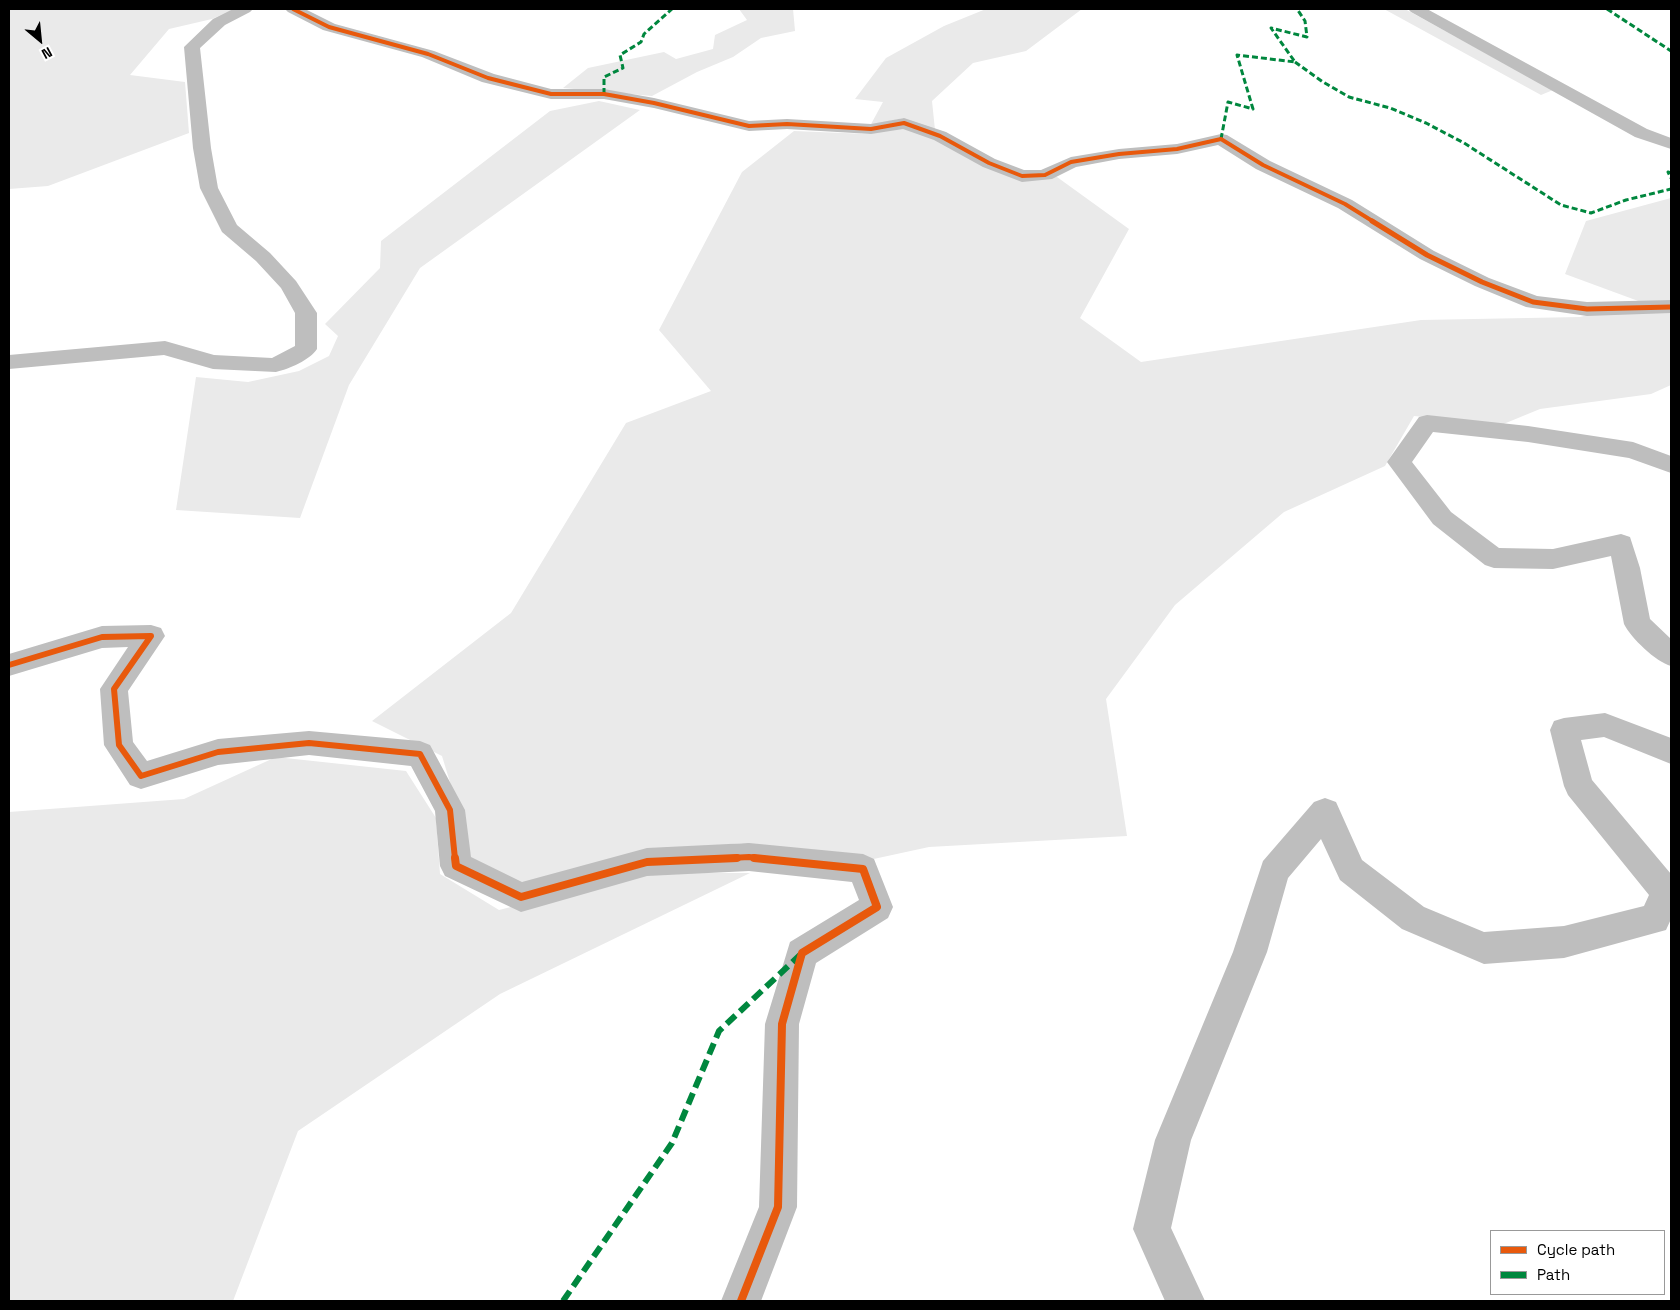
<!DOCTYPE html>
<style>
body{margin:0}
#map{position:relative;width:1680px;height:1310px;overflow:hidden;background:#fff;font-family:"Space Grotesk",sans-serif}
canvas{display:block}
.frame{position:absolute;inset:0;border:10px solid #000;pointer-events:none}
.legend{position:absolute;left:1490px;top:1230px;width:175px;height:65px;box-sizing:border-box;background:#fff;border:1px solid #999;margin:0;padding:6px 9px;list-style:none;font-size:15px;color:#000}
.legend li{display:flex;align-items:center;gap:10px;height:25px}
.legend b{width:25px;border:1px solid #999}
.north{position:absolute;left:15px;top:15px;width:50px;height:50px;-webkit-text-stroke:4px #fff;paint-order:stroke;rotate:152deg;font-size:14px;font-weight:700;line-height:20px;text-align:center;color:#000}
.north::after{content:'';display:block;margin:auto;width:18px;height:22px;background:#000;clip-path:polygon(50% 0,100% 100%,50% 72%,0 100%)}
</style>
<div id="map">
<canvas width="1680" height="1310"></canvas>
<div class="frame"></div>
<ul class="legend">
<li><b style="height:6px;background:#e8590c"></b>Cycle path</li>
<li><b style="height:6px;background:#00873e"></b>Path</li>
</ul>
<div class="north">N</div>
</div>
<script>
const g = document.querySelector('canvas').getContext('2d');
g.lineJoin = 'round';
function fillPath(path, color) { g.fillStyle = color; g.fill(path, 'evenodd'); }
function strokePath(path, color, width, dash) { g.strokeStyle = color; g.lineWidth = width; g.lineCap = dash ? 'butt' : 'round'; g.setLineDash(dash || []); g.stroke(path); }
const green = new Path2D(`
 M9,9h225l-22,10 -43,10 -39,46 55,7 4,51 -141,53 -39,3z
 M739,9h54l2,22 -34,7 -28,19 -36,15 -45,24 -89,-8 25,-20 76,-16 12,7 37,-10 2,-14 32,-15z
 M986,9h96l-56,42 -53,12 -41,38 3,29 -32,-12 -33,8 13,-24 -28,-3 31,-41 58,-32z
 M1384,9h21l148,81 -12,5z
 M599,101l41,9 -220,158 -71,117 -49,133 -124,-8 20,-133 52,5 51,-11 30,-15 9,-20 -13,-12 55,-56 1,-27 169,-130z
 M906,125l114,55 37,-3 72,52 -49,89 61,44 280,-42 159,-3 24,-6 61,-1h6v75l-20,9 -111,15 -39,16 -87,-9 -29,50 -101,46 -109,93 -69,94 21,137 -198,11 -60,13 -128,-17 -99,11 -120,33 -50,-27 -16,-58 -14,-46 -70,-35 139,-108 115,-190 85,-32 -52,-61 83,-158 52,-41 74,3z
 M1671,198v102l-30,2 -76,-28 21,-53z
 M276,757l130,14 30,47 4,56 59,36 147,-37h104l-250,121 -202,137 -65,170h-224v-489l175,-13z`);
const minor = new Path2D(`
 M233,9h20l-3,3 -25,13 -25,23 11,100 7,40 19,37 33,28 26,28 21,32v36c-7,11 -28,20 -41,23l-63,-3 -49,-14 -155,14v-14l156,-14 49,14 58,3 23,-12v-33l-14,-25 -25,-27 -34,-29 -22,-44 -7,-40 -9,-101 29,-28z
 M285,9h20l30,15 99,27 60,23 57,15h53l50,9 95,23 38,-2 84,5 33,-6 42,14 49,27 29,11h17l30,-13 48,-8 58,-5 44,-10 6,1 43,26 82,39 82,51 55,27 48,18 50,6 84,-2v13l-84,3 -61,-9 -51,-21 -55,-27 -82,-51 -82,-39 -38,-24 -41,9 -58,5 -43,8 -24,12 -30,3 -39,-15 -49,-27 -31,-11 -32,5 -84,-5 -38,2 -95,-23 -50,-9h-53l-69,-17 -60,-25 -99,-27 -35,-18z
 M1408,9h19l220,120 24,9v11l-36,-12 -224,-125z
 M1427,415l101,11 105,16 38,14v17l-42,-15 -101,-16 -95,-10 -21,30 39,50 48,36 54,1 68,-15 9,3 10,31 10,51 21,20v27c-15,-4 -40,-28 -47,-42l-13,-68 -58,13 -59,-1 -9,-3 -52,-41 -46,-62 32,-45z
 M151,625l10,3 4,8 -37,55 5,51 14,19 71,-22 91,-8 111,10 10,4 35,65 6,47 51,25 125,-34 102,-5 114,11 11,5 19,48 -5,11 -72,45 -17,61 -2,183 -36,94h-40l38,-94 6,-183 25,-82 69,-42 -7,-18 -103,-11 -102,5 -126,36 -76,-36 -5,-10 -5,-55 -24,-45 -102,-11 -91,10 -77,24 -11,-4 -26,-40 -4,-56 28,-42 -26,1 -93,28v-22l93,-28z
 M1605,713l66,25v26l-67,-27 -23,3 11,40 79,94v45l-5,11 -102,28 -80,6 -82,-35 -62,-49 -19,-41 -33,39 -21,74 -76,188 -20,88 34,73h-40l-32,-72 22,-89 78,-188 30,-91 51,-59 11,-4 11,4 26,58 62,47 60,25 80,-6 80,-20 5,-11 -81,-100 -4,-9 -14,-56 4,-9 10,-3z`);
const quietFar1 = new Path2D(`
 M1607,9l64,42
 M1295,62l28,20 26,15 41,11 36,15 38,20 97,62 30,8 35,-13 45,-11
 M604,94v-17l19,-9 -3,-13 21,-13 3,-8 28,-25
 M1221,139l7,-37 25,7 -16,-54 58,7 -24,-34 36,9 -2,-16 -8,-12
 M1671,173l-3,-1 3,6`);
const quiet = new Path2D(`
 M563,1301l109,-158 47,-112 81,-76`);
const cyclewayFar3 = new Path2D(`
 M293,9l36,18 99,27 60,24 63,16h53l50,9 95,23 38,-2 84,5 33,-6 36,13 49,27 33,13 23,-1 26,-13 48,-8 58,-5 44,-10 42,26 82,39 29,18`);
const cyclewayFar2 = new Path2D(`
 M1372,221l55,34 55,27 51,20 54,7 84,-2`);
const cyclewayFar1 = new Path2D(`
 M9,665l93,-28 49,-1 -37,53 5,56 22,31 77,-24 91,-9 111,11 30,56 5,49
 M712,859l37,-2 17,2`);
const cycleway = new Path2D(`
 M455,858l1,8 65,31 126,-35 90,-4
 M741,1301l37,-94 4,-183 20,-71 75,-46 -14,-38 -109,-11`);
fillPath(green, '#eaeaea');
fillPath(minor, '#bebebe');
strokePath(quietFar1, '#00873e', 3, [6, 3]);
strokePath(quiet, '#00873e', 6, [12, 6]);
strokePath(cyclewayFar3, '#e8590c', 4);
strokePath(cyclewayFar2, '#e8590c', 5);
strokePath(cyclewayFar1, '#e8590c', 6);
strokePath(cycleway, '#e8590c', 8);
</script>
